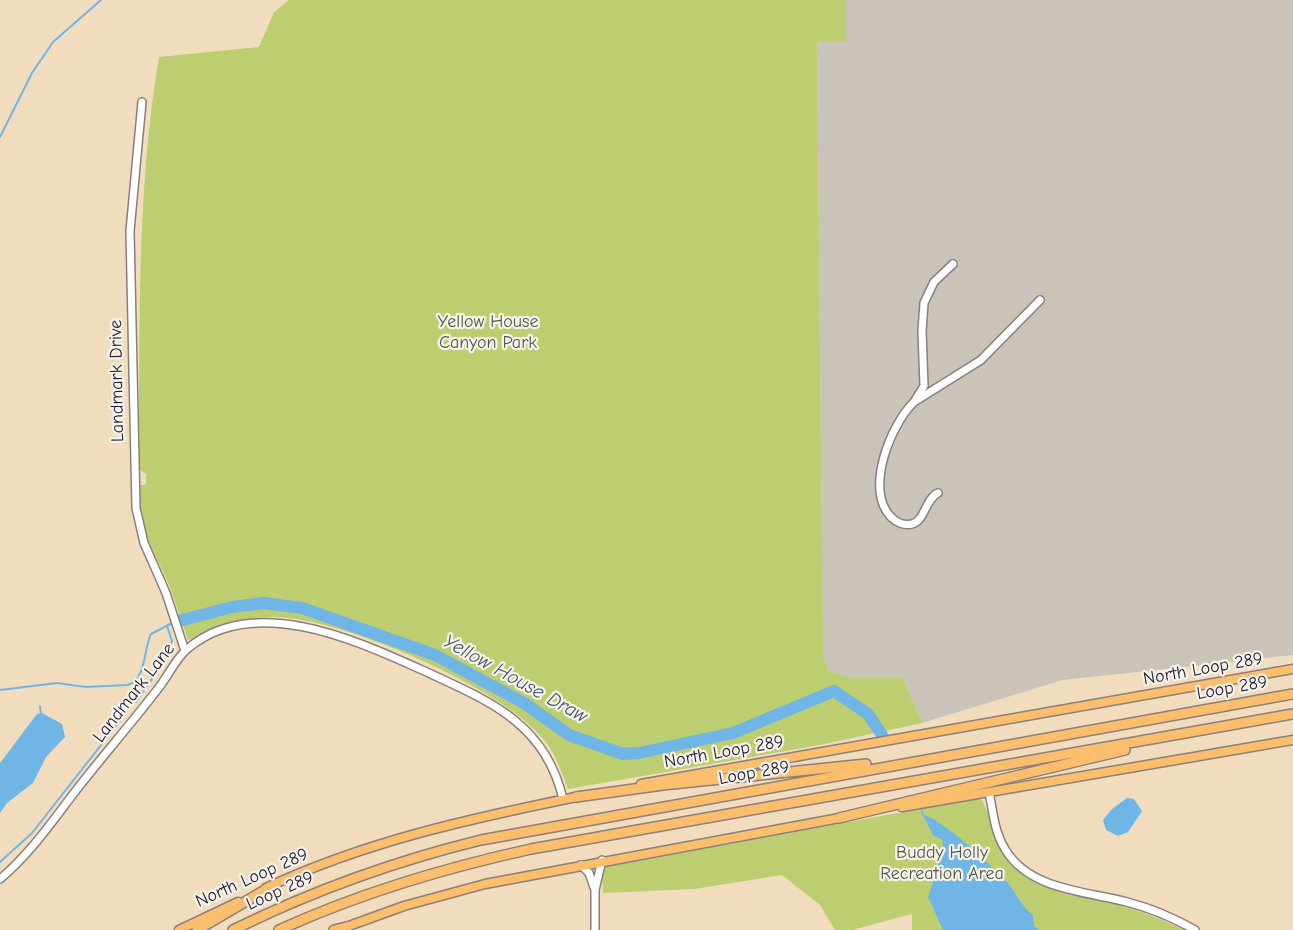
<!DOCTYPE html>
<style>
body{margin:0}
canvas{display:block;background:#f2dcbe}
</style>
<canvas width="1293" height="930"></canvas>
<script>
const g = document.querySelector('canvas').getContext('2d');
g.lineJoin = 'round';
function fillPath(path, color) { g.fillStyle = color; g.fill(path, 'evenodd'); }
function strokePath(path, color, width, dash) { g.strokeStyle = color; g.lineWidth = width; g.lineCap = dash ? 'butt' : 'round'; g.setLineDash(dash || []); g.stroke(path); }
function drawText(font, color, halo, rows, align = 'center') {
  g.font = font + ' "Comic Neue",sans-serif'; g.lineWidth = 4.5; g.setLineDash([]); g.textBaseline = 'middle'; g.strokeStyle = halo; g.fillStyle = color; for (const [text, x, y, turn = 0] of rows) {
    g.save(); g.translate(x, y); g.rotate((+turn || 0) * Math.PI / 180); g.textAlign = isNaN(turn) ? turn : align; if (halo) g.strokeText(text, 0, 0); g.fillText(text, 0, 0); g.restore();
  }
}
const industrial = new Path2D(`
 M846,0h447v655l-230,25 -141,43 -19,-45h-53l-21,-7 -6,-14 -6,-616h29z`);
const green = new Path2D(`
 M289,0h557v41l-29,1 6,615 6,14 21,7h53l19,45 -102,22 -252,44c-7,-20 -15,-41 -30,-56 -46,-49 -200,-117 -267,-116 -30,1 -56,12 -83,23 -6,-18 -12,-35 -18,-53 -12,-30 -38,-66 -30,-101l6,-2v-10l-7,-5c1,-138 -3,-276 20,-412l100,-10 15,-35z
 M979,798c13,10 13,51 34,69 28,26 66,29 102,37 24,6 47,15 69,26h-272v-16l-60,16h-17l-15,-25 -38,-30 -88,14 -91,4 -1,-20 3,-6z`);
const water = new Path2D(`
 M42,713l20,11 3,13 -19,20 -13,26 -26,20 -7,10v-50l37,-49z
 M1127,798l7,1 8,12 -14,21 -10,4 -12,-6 -3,-10 9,-11z
 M923,815c17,2 71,52 84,67 10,12 13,23 26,33l1,11 5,4h-96l-15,-33 14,-43 1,-14 -10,-5z`);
const stream = new Path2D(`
 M0,137l32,-64 21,-31 48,-42
 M0,690l57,-7 29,4 42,-2c19,-7 15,-35 23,-51l21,-11
 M136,702l22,-32 14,-29 -5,-15
 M40,706l1,9
 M922,811l1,4
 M0,862l32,-29 95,-121`);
const river = new Path2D(`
 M179,621l53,-14 32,-4 38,5 133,47 89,48 45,32 54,19 16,-1 94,-20 101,-42 34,23 14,21`);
const minor = new Path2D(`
 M142,102l-12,129 6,277 8,35 22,50 19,58
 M953,264l-19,18 -10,21 -2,28 2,55 -10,16 67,-42 59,-60
 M914,402c-23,22 -50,88 -23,115 5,5 13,9 21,7 13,-3 13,-25 26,-31
 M989,792c4,19 5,39 16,57 24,41 80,42 122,53 23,6 47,16 68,28
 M581,865l8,8 6,17
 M0,879c29,-24 51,-56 74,-86 27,-35 56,-68 83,-103 10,-12 18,-30 29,-40 68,-60 176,-7 245,24 63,29 115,52 132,125
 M595,930v-40l7,-30`);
const major = new Path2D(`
 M641,784l652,-115
 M902,807l391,-67
 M266,888c100,-47 207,-70 315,-92
 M346,927l58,-21 81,-22 360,-67
 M179,930l59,-28`);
const highway = new Path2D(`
 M576,797l87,-12 203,-21
 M839,818l286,-68
 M197,930l75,-44
 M233,930c79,-39 162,-69 248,-90l812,-146
 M279,930c81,-37 165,-62 252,-81l762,-135
 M334,930l12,-3`);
const parkNames = [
 ["Yellow House",488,322],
 ["Canyon Park",488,343],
 ["Buddy Holly",942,853],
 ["Recreation Area",942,874]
];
const streetNames = [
 ["Landmark Drive",117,381,-91],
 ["North Loop 289",1203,669,-10],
 ["Loop 289",1232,688,-10],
 ["Landmark Lane",134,693,-52],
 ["North Loop 289",724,752,-10],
 ["Loop 289",754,773,-10],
 ["North Loop 289",252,878,-24],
 ["Loop 289",280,891,-24]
];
const waterNames = [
 ["Yellow House Draw",515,679,29]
];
fillPath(industrial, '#cac3b8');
fillPath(green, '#bcce70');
fillPath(water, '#6fb5e5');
strokePath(stream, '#6fb5e5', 2);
strokePath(river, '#6fb5e5', 12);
strokePath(minor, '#8a7f7c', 10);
strokePath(major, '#8a7f7c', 11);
strokePath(highway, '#8a7f7c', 12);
strokePath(minor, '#fff', 7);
strokePath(major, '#fabe6d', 8);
strokePath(highway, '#fabe6d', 9);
drawText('18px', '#50564b', '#f7f3e8', parkNames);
drawText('18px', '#22223b', '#f7f3e8', streetNames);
drawText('italic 20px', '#3d5576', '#f7f3e8', waterNames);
</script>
